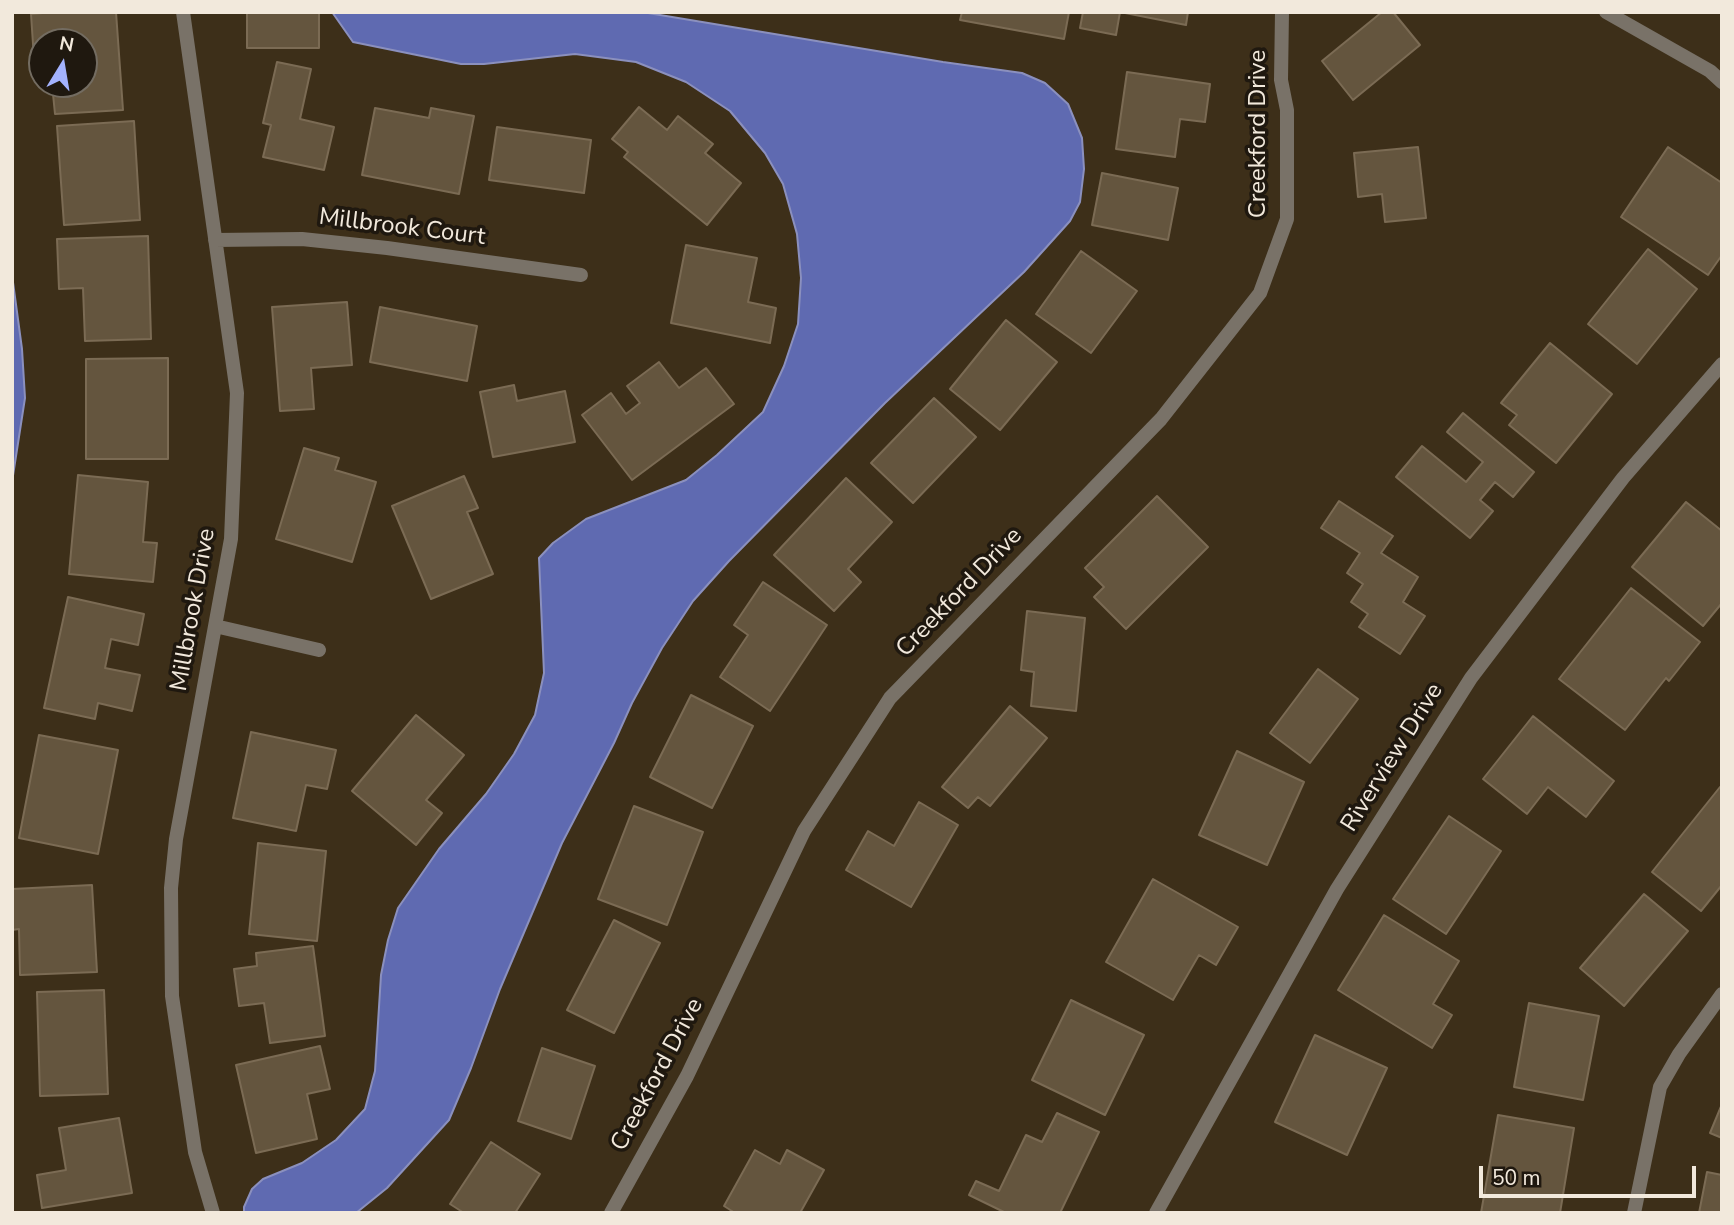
<!DOCTYPE html>
<style>
body{margin:0}
#map{position:relative;width:1734px;height:1225px;overflow:hidden;background:#3d2f19;font-family:"Nunito Sans",sans-serif}
canvas{display:block}
.frame{position:absolute;inset:0;border:14px solid #f2e9dc;pointer-events:none}
.north{position:absolute;left:28px;top:28px;width:70px;height:70px;box-sizing:border-box;background:#1f180f;border:2px solid #736c61;border-radius:50%;rotate:11deg;font-size:19px;font-weight:700;line-height:28px;text-align:center;color:#f2e9dc}
.north::after{content:'';display:block;margin:auto;width:24px;height:32px;background:#a3b2fd;clip-path:polygon(50% 0,100% 100%,50% 72%,0 100%)}
.scale{position:absolute;left:1479px;top:1166px;width:217px;height:32px;box-sizing:border-box;border:4px solid #f2e9dc;border-top:0;padding-left:9px;font-size:21px;line-height:24px;white-space:nowrap;color:#f2e9dc;-webkit-text-stroke:5px #1f180f;paint-order:stroke}
</style>
<div id="map">
<canvas width="1734" height="1225"></canvas>
<div class="frame"></div>
<div class="north">N</div>
<div class="scale">50 m</div>
</div>
<script>
const g = document.querySelector('canvas').getContext('2d');
g.lineJoin = 'round';
function fillPath(path, color) { g.fillStyle = color; g.fill(path, 'evenodd'); }
function strokePath(path, color, width, dash) { g.strokeStyle = color; g.lineWidth = width; g.lineCap = dash ? 'butt' : 'round'; g.setLineDash(dash || []); g.stroke(path); }
function drawText(font, color, halo, rows, align = 'center') {
  g.font = font + ' "Nunito Sans",sans-serif'; g.lineWidth = 7; g.setLineDash([]); g.textBaseline = 'middle'; g.strokeStyle = halo; g.fillStyle = color; for (const [text, x, y, turn = 0] of rows) {
    g.save(); g.translate(x, y); g.rotate((+turn || 0) * Math.PI / 180); g.textAlign = isNaN(turn) ? turn : align; if (halo) g.strokeText(text, 0, 0); g.fillText(text, 0, 0); g.restore();
  }
}
const water = new Path2D(`
 M332,12h310l301,50 79,11 23,10 23,21 14,34 2,31 -4,33 -10,19 -46,51 -139,131 -156,158 -36,40 -31,47 -30,55 -18,40 -52,100 -62,146 -29,79 -22,52 -62,68 -31,25h-112v-6l8,-18 11,-10 39,-16 34,-23 29,-31 10,-38 6,-96 7,-35 10,-32 41,-59 47,-55 28,-40 21,-39 9,-42 -5,-115 14,-15 33,-24 100,-39 31,-25 46,-43 21,-46 14,-42 3,-46 -4,-44 -14,-50 -18,-31 -35,-42 -44,-29 -50,-20 -61,-8 -91,10h-23l-108,-22z
 M12,275l10,74 3,49 -13,84z`);
const building = new Path2D(`
 M55,12h61l7,98 -68,4 -3,-30h32v-42h-42v16l-8,1 -3,-45z
 M247,12h72v36h-72z
 M962,12h107l-5,27 -104,-19z
 M1083,12h105l-2,13 -66,-13 -4,23 -36,-7z
 M1382,12h11l27,33 -67,55 -31,-39z
 M277,62l34,7 -11,50 34,8 -10,43 -61,-13 8,-32 -8,-2z
 M1127,72l83,12 -5,38 -25,-3 -5,38 -59,-8z
 M639,107l28,23 11,-14 35,28 -8,9 36,30 -34,42 -83,-68 4,-5 -16,-13z
 M375,108l54,10 2,-10 43,8 -15,78 -97,-19z
 M134,121l6,99 -76,5 -7,-99z
 M497,127l94,13 -7,53 -95,-13z
 M1418,147l8,71 -41,4 -3,-28 -24,3 -4,-44z
 M1668,147l54,36v72l-14,20 -87,-58z
 M1102,173l76,15 -10,52 -76,-15z
 M148,236l3,103 -66,2 -2,-53 -24,1 -2,-50z
 M686,245l71,13 -9,44 28,6 -6,35 -99,-20z
 M1648,249l49,40 -60,75 -49,-40z
 M1081,251l56,40 -46,62 -55,-39z
 M347,302l5,63 -41,3 3,41 -34,2 -8,-104z
 M380,307l97,19 -10,55 -97,-19z
 M1006,320l51,42 -57,68 -50,-41z
 M1550,343l62,51 -56,69 -47,-38 8,-10 -16,-12z
 M168,358v101h-82v-100z
 M659,362l20,26 27,-20 28,36 -102,76 -50,-65 29,-22 15,21 14,-11 -13,-17z
 M514,385l3,16 48,-10 10,51 -82,15 -13,-65z
 M934,398l42,39 -63,66 -42,-40z
 M1463,413l71,59 -21,25 -18,-15 -15,18 13,11 -23,27 -74,-61 26,-31 44,36 17,-20 -36,-30z
 M304,448l35,10 -4,12 41,12 -24,80 -76,-23z
 M78,475l70,7 -5,60 14,1 -4,39 -84,-8z
 M464,476l14,32 -11,4 26,62 -62,25 -39,-93z
 M846,478l46,44 -44,47 13,13 -27,29 -60,-56z
 M1157,496l51,51 -82,82 -32,-32 10,-10 -19,-19z
 M1339,501l54,35 -12,17 37,24 -15,25 22,14 -25,38 -41,-27 9,-13 -17,-12 12,-18 -16,-11 13,-20 -39,-25z
 M1686,502l36,29v72l-19,23 -71,-59z
 M763,582l64,43 -57,86 -50,-34 28,-42 -14,-10z
 M1631,588l69,54 -31,39 -3,-3 -41,52 -66,-51z
 M68,597l76,17 -6,31 -27,-6 -6,29 35,7 -8,36 -34,-8 -3,16 -51,-11z
 M1027,611l58,7 -9,93 -45,-5 3,-34 -13,-2z
 M1318,669l40,30 -48,64 -40,-30z
 M691,695l62,31 -41,82 -62,-31z
 M1010,706l37,32 -57,68 -12,-9 -10,11 -26,-21z
 M416,715l48,40 -38,45 16,13 -26,32 -64,-54z
 M1533,716l81,65 -28,36 -38,-30 -21,27 -44,-35z
 M251,732l85,18 -9,39 -21,-4 -10,46 -63,-13z
 M39,735l79,15 -20,104 -79,-16z
 M1237,751l67,31 -37,83 -68,-30z
 M1720,787l2,2v96l-21,26 -49,-39z
 M919,802l39,23 -47,82 -65,-37 22,-39 26,15z
 M634,806l69,26 -36,93 -69,-26z
 M1449,816l52,35 -55,83 -53,-35z
 M258,843l68,8 -9,90 -68,-7z
 M1153,879l85,48 -22,38 -17,-10 -26,45 -67,-38z
 M92,885l5,87 -77,3 -1,-46 -7,1v-41z
 M1644,894l44,37 -64,75 -44,-38z
 M1384,915l75,46 -26,43 19,11 -20,33 -94,-58z
 M614,920l46,23 -46,90 -47,-23z
 M313,946l12,90 -55,7 -6,-40 -25,3 -5,-37 23,-3 -1,-13z
 M104,990l4,104 -68,2 -3,-104z
 M1071,1000l73,35 -39,80 -73,-35z
 M1529,1003l70,13 -16,84 -69,-13z
 M1315,1035l72,33 -40,87 -72,-33z
 M320,1046l10,43 -23,5 10,45 -61,14 -20,-88z
 M542,1048l53,18 -24,73 -53,-18z
 M1722,1104v34l-12,-5z
 M1057,1113l42,19 -39,81h-54l-37,-18 7,-14 23,10 27,-56 16,7z
 M1498,1115l76,13 -14,85h-79z
 M119,1118l13,75 -90,15 -5,-33 29,-5 -7,-42z
 M491,1142l49,32 -25,39h-51l-14,-9z
 M755,1150l25,14 7,-14 37,20 -24,43h-65l-11,-7z
 M1707,1172l15,3v38h-23z`);
const street = new Path2D(`
 M183,12l54,381 -6,146 -55,300 -5,49 1,108 23,156 18,61
 M1606,12l104,59 12,11
 M215,240l87,-1 85,9 194,27
 M215,626l104,24
 M611,1213l76,-137 117,-245 86,-133 271,-279 99,-126 27,-74v-109l-6,-30 1,-68
 M1156,1213l181,-324 134,-211 152,-200 99,-114
 M1634,1213l26,-126 19,-33 43,-60`);
const streetNames = [
 ["Creekford Drive",1259,134,-90],
 ["Millbrook Court",402,228,7],
 ["Creekford Drive",960,593,-46],
 ["Millbrook Drive",194,610,-80],
 ["Riverview Drive",1393,758,-58],
 ["Creekford Drive",658,1075,-62]
];
fillPath(water, '#5f6ab1');
strokePath(water, '#8b90be', 2);
fillPath(building, '#64553e');
strokePath(building, '#7b6b54', 2);
strokePath(street, '#797268', 14);
drawText('24px', '#f2e9dc', '#1f180f', streetNames);
</script>
